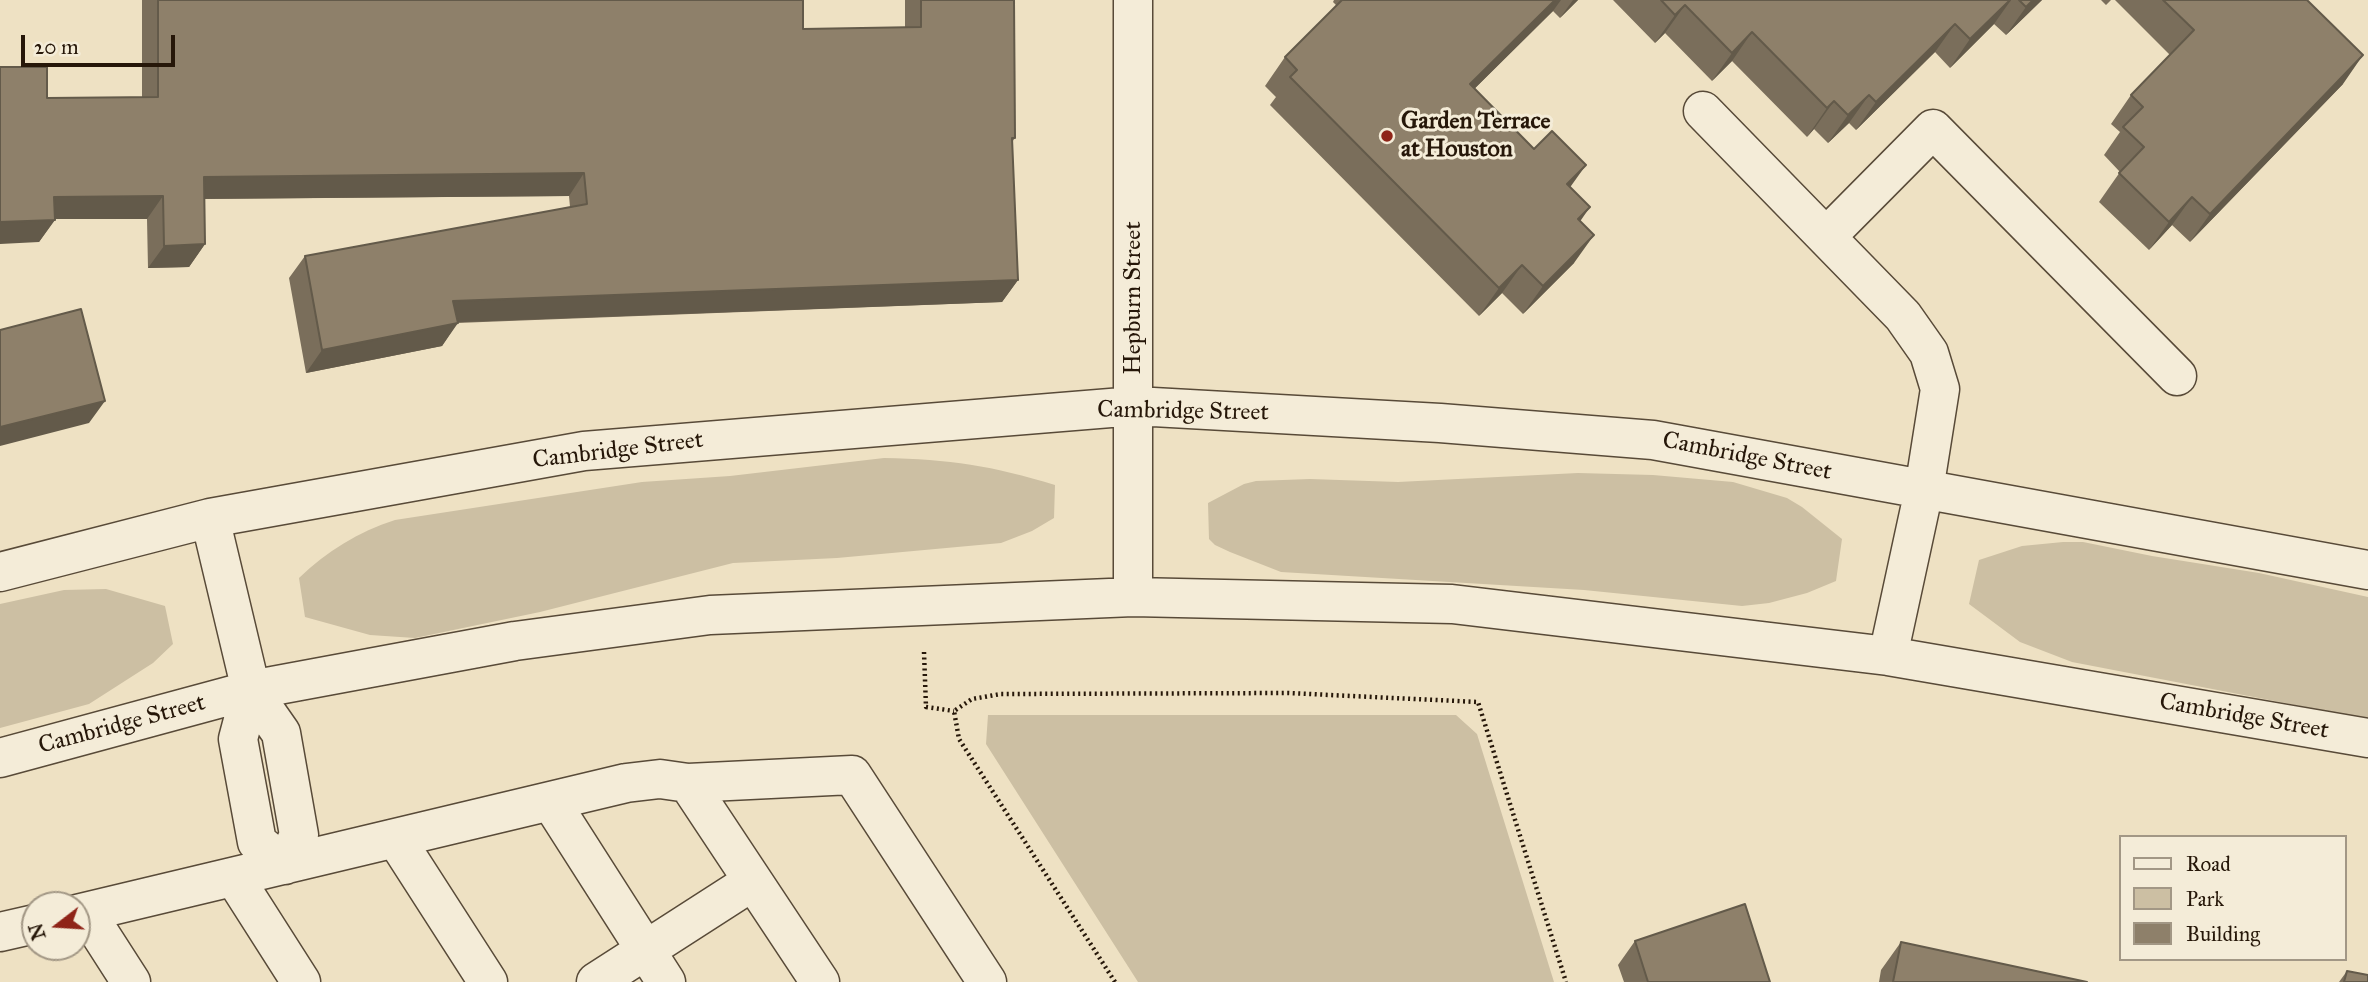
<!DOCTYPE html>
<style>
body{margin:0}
#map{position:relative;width:2368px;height:982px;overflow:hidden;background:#eee1c3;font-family:"IM FELL Great Primer",serif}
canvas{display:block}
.legend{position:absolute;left:2119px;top:835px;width:228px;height:126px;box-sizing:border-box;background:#f4ecd8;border:2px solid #a29785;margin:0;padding:9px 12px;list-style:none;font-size:21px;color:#261709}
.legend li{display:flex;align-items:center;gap:14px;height:35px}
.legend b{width:35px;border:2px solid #a29785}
.north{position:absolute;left:21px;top:891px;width:70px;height:70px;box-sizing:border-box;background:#f4ecd8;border:2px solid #a29785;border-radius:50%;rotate:253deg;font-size:19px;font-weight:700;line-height:28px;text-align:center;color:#261709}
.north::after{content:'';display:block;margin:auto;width:24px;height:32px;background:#8f2418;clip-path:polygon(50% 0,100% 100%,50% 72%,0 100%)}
.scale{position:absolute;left:21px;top:35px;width:154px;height:32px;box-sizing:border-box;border:4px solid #261709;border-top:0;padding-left:9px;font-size:21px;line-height:24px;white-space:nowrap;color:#261709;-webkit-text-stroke:5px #f4ecd8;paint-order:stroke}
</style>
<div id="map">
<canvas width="2368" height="982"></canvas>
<ul class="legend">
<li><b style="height:9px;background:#f4ecd8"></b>Road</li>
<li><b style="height:19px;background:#ccbfa3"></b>Park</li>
<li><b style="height:19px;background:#8e806a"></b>Building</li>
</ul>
<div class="north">N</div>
<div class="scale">20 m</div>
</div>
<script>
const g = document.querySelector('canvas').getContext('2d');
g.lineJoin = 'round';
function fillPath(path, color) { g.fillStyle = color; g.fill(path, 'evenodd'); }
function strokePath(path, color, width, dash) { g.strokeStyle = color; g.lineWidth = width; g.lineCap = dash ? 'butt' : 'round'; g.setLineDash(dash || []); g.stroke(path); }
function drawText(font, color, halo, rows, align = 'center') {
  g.font = font + ' "IM FELL Great Primer",serif'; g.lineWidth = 6; g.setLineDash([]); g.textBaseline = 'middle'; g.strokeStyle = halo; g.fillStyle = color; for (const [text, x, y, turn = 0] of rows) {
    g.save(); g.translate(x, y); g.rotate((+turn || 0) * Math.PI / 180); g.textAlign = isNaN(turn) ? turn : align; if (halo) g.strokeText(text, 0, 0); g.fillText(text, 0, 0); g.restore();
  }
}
const green = new Path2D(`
 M884,458c65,1 109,8 171,27l-1,33 -22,13 -31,12 -164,15 -104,5 -193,49 -125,26 -45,-3 -65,-18 -6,-39c28,-27 59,-46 96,-58l247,-38 88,-6z
 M1578,473l75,2 80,7 54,16 15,9 40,32 -6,42 -29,12 -38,10 -27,3 -158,-16 -303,-18 -51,-20 -15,-7 -6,-6 -1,-36 36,-19 12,-3 54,-2 88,3z
 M2063,542h20l69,14 107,17 109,24v122l-296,-57 -52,-20 -51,-38 10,-44 43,-14z
 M106,589l59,17 8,38 -20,19 -64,41 -89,24v-124l64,-14z
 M988,715h468l21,19 77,248h-416l-152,-238z`);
const path = new Path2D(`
 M924,652l2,55 28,4
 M1115,982l-156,-243 -5,-28 18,-12 29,-5 287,-1 190,9 88,280`);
const minor = new Path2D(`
 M1133,0v597
 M1703,111l200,205 26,37 11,36 -16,101 -36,166
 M1826,237l107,-108 244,247
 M210,518l41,172 30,43 18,102 -14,30 -28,-23 -19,-103 13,-49
 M0,572l210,-54 374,-67 551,-45 305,17 213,17 715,130
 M0,758l251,-68 264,-49 195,-26 423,-18 319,7 436,52 480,82
 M688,783l132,199
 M551,802l115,180
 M396,839l92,143
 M234,877l67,105
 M86,912l45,70
 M77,914l549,-131 34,-4 28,4 164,-8 135,207
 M0,932l35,-8
 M596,982l157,-101`);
const wall = new Path2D(`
 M142,0h661v29l102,-2v-27h109l1,138 -3,4 6,138 -16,22 -545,21 -15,23 -136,27 -17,-95 16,-22 265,-49 -1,-11 -365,3 1,45 -16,23 -41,1 -1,-49h-92l-16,23 8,-144 95,-1z
 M1334,0h244l-18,18 -7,-7 -79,78 96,98 10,34 -6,42 -51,51 -21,-21 -23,23 -209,-211 6,-8 -11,-11 20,-29 52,-51 -4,-4z
 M1613,0h429l-36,35 -12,-11 -44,44 -15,-16 -79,78 -7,-7 -21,20 -14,-14 -7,8 -75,-76 -20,20 -47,-48 -10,10z
 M2101,0h10l-5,5z
 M2115,0h192l36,84 -153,158 -18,-17 -23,25 -50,-48 21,-30 -16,-17 16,-23 -9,-8 20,-29 39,-40z
 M1635,941l135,41h-146l-6,-17z
 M1901,942l186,40h-208l2,-12z
 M2347,971l21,11h-29z`);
const shadedWall = new Path2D(`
 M1555,0h6l-8,11 -103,102 20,-29z
 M1573,0h5l-18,18z
 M2010,0h1l-17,24 -44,44 20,-29z
 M2033,0h9l-36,35 20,-28z
 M1685,5l-20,28 -10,10 20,-28z
 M1955,24l-20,28 -79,78 20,-28z
 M1752,32l-20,29 -20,20 20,-28z
 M2363,55l-20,29 -153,158 20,-28z
 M1869,95l-20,28 -21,20 20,-28z
 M1834,101l-20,28 -7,8 20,-29z
 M1586,165l-20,28 1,-9z
 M584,173l-15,23 -381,3 16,-22z
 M163,196l-16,23h-109l16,-22z
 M2192,197l-20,28 -23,25 20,-28z
 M1590,207l-20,29 8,-17z
 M55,220l-16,22 -39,2v-22z
 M1594,235l-20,28 -51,51 20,-28z
 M205,244l-16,23 -41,1 16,-22z
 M1522,265l-20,28 -23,23 20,-28z
 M1018,280l-16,22 -564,21 15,-22z
 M458,323l-16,23 -136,27 16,-23z
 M105,401l-16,22 -89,23v-19z`);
const building = new Path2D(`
 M158,0h645v29l118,-2v-27h93l1,138h-3l6,142 -565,21 5,22 -136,27 -17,-94 282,-52 -3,-31 -380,4 1,67 -41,2 -1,-50 -109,1 1,23 -55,2v-155h47v31l111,-1z
 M1342,0h213l-85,84 64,65 18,-18 34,34 -19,19 23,23 -12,12 16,16 -51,51 -21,-21 -23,23 -209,-211 7,-7 -12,-13z
 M1661,0h349l-40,39 -15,-15 -79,78 -7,-7 -21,20 -14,-14 -7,7 -75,-76 -20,21 -47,-48 -10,10z
 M2019,0h14l-7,7z
 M2163,0h144l56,55 -153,159 -18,-17 -23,25 -50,-49 25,-26 -21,-20 20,-20 -12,-12 63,-65z
 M81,309l24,92 -105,26v-97z
 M1745,904l25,78h-122l-13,-41z
 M1901,942l186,40h-194z
 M2347,971l21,4v7h-24z`);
const markers = [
 [1387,136,7,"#8f2418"]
];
const poiNames = [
 ["Garden Terrace",1401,122],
 ["at Houston",1401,150]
];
const streetNames = [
 ["Hepburn Street",1134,298,-90],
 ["Cambridge Street",1183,412,1],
 ["Cambridge Street",618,451,-7],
 ["Cambridge Street",1747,457,11],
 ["Cambridge Street",2244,717,10],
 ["Cambridge Street",122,725,-15]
];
fillPath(green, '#ccbfa3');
strokePath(minor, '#584a38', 41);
strokePath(path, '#261709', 4.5, [2, 3.5]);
strokePath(minor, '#f4ecd8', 38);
fillPath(wall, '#7a6e5b');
fillPath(shadedWall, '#635a4a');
fillPath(building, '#8e806a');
strokePath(building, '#635a4a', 2);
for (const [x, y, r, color] of markers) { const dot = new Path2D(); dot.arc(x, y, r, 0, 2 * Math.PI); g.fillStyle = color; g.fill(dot); strokePath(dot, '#f4ecd8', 2.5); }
drawText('bold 24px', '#261709', '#f4ecd8', poiNames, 'left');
drawText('24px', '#261709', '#f4ecd8', streetNames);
</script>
